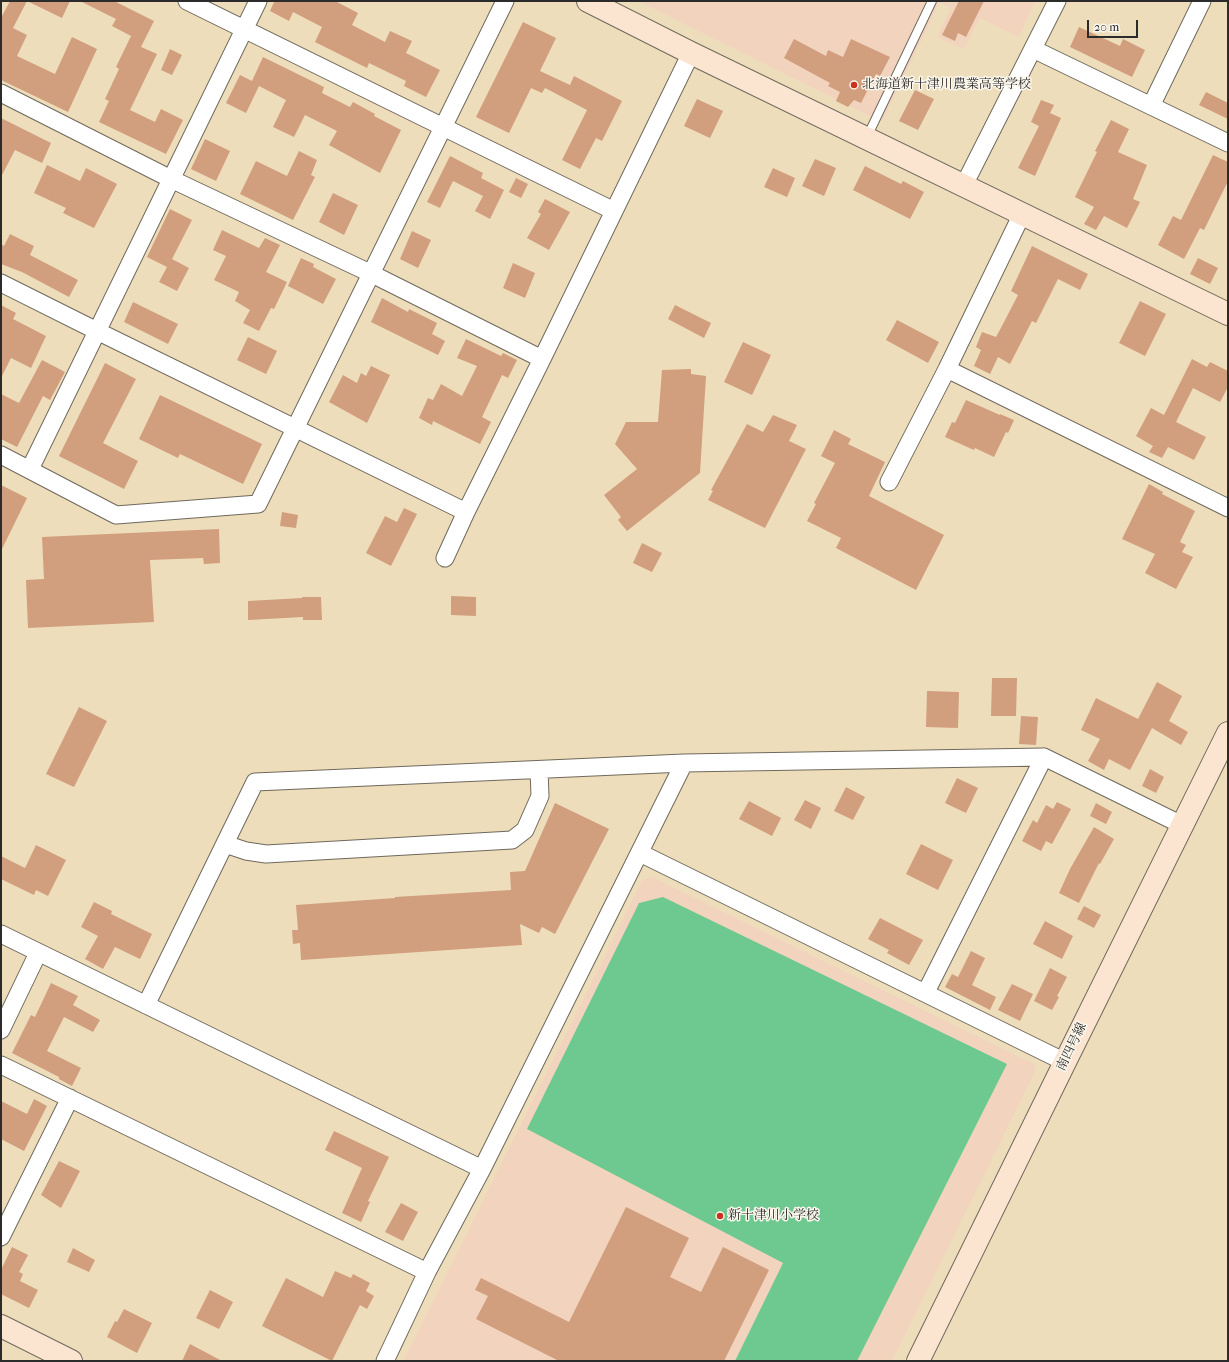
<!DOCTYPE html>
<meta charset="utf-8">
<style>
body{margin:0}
#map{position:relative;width:1229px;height:1362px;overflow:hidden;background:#edb;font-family:"IM FELL French Canon",serif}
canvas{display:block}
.frame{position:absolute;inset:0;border:2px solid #2b2b2b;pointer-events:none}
.scale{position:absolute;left:1087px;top:20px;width:51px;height:18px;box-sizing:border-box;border:2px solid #2b2b2b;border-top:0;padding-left:5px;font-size:12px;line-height:14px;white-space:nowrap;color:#2b2b2b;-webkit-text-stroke:3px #fbf7ec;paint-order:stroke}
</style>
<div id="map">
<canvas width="1229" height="1362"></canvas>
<div class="frame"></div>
<div class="scale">20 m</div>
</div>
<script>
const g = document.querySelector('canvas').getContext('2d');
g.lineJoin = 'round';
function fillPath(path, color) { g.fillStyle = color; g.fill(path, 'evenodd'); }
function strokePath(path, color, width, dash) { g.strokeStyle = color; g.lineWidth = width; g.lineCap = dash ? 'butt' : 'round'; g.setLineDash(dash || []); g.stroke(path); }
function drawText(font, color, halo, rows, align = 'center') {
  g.font = font + ' "IM FELL French Canon","Noto Serif JP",serif'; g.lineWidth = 3; g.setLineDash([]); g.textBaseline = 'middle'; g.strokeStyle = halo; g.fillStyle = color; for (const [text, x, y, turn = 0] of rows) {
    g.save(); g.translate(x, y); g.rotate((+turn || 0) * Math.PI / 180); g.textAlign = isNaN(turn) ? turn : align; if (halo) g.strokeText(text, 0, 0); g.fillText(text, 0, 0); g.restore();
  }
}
const built = new Path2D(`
 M638,1h397l-16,36 -39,-19 -16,31 -27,-12 13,-28 -10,-7 -58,120z
 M652,877l382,187 2,6 -144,291h-489l240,-482z`);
const green = new Path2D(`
 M663,897l344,167 -150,297h-122l48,-98 -256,-134 112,-226z`);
const building = new Path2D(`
 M10,1h17l-14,27 14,7 -10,21 38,18 17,-37 25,12 -29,63 -67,-32v-62z
 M27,1h43l-8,17z
 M80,1h34l40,20 -13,26 16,7 -27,56 25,12 6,-13 22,11 -17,34 -67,-32 10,-21 -4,-2 14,-30 -3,-2 15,-31 -19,-10 4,-7z
 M273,1h62l23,12 -6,12 33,17 5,-11 22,10 -6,12 34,17 -14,27 -22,-11 2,-5 -37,-18 -2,5 -52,-26 7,-15 -29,-15 -4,9 -19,-10 4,-9z
 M959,1h25l-18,36 -8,-4 -3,8 -13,-6z
 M523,22l33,16 -16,33 30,14 4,-9 48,25 -20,40 -6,-3 -16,31 -18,-9 25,-50 -42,-22 -3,5 -11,-5 -22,45 -33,-16z
 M1079,27l41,19 3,-7 22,11 -13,27 -62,-30z
 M794,39l32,17 2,-6 15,7 8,-18 39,18 -10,19 -4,-2 -15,29 -7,-3 -6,7 -12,-6 4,-9 -12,-6 2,-3 -46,-25z
 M170,49l12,6 -10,20 -11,-5z
 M263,57l61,30 -2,6 28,14 3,-5 22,12 -1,2 27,14 -21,43 -51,-28 8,-14 -32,-16 -11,22 -21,-10 13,-27 -27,-14 -13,27 -20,-10 14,-28 12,6z
 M915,90l19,9 -16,31 -19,-9z
 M1206,92l22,11v16l-29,-14z
 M697,99l26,12 -13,27 -26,-12z
 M1041,100l13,5 -4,8 11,5 -26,58 -17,-8 21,-42 -8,-4z
 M1,118l50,25 -9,20 -27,-13 -14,27z
 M1111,120l18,9 -11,23 29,13 -14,34 7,3 -13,26 -23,-12 -8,14 -12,-6 10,-17 -19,-10 22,-45 -2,-1z
 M205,139l25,12 -14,30 -25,-12z
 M299,151l18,9 -6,15 4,2 -22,43 -53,-26 16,-33 31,15z
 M1213,155l15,7v19l-24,49 -4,-2 -16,31 -26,-14 15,-29 8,4z
 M450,156l33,17 -2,5 23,12 -14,29 -15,-8 8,-15 -30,-15 -13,27 -13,-6z
 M815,159l21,9 -12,28 -22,-10z
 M47,165l33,16 6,-13 31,16 -23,44 -31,-15 3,-5 -32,-15z
 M865,166l36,18 2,-3 21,11 -14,27 -57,-29z
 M773,168l22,10 -8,19 -23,-10z
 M516,178l12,6 -7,14 -12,-6z
 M333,193l25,12 -14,30 -25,-13z
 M545,199l25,13 -21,38 -22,-12 14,-24 -3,-2z
 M170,209l22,11 -20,39 17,9 -12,23 -18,-9 8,-15 -20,-10z
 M222,230l37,18 6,-10 15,7 -14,27 21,10 -13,27 -3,-1 -12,23 -16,-8 7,-13 -15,-9 4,-9 -25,-12 12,-24 -13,-6z
 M412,231l19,9 -13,28 -18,-9z
 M10,234l24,12 -4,9 48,25 -9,17 -47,-25 -21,-8v-20l3,2z
 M1032,246l56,28 -8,16 -22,-11 -22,44 -4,-2 -22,43 -12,-7 -8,17 -16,-8 7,-16 -5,-3 6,-15 14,5 7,-13 15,-29 -7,-4z
 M301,258l13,6 -1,3 23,12 -13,25 -35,-18z
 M1198,258l20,10 -8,16 -20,-10z
 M513,263l22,10 -10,25 -22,-10z
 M382,298l26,14 1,-3 28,14 -5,11 13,7 -7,14 -67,-33z
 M1140,301l26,13 -21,42 -26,-13z
 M133,302l45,22 -10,20 -44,-22z
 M1,305l15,8 -3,6 33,17 -15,32 -20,-10 -10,20z
 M675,305l36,18 -7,15 -36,-19z
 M897,320l42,22 -11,21 -42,-23z
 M248,337l29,14 -11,23 -29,-14z
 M466,339l35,17 2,-3 14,7 -9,18 -6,-3 -20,42 9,5 -11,22 -47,-23 -1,4 -13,-7 9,-20 5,2 8,-16 21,12 15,-30 -20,-8z
 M743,342l28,13 -19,40 -28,-13z
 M1192,359l15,8 3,-5 18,9v16l-8,15 -27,-14 -17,34 30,15 -12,23 -26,-13 -6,11 -13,-6 4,-6 -17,-10 15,-28 13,7z
 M42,360l23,12 -15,28 -7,-4 -26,51 -16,-8v-45l18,9z
 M105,363l31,16 -33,64 35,18 -14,28 -65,-33z
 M371,366l19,9 -23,48 -38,-21 14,-27 14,8 4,-10 5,3z
 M691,369v5l15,2 -6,97 -73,58 -9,-11 3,-3 -17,-22 33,-26 -22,-25 11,-22h32l4,-52z
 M160,395l102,49 -19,40 -63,-30 -2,4 -39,-19z
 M966,400l34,15v-1l14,6 -6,13 -2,-1 -12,25 -19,-9 -1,2 -29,-13 7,-15 3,1z
 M773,415l24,10 -8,16 17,8 -41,79 -57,-28 5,-9 -2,-1 36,-66 16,8z
 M834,430l17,9 -3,5 37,18 -16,34 75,39 -28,55 -80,-42 5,-10 -34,-17 9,-17 -2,-1 21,-40 -14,-7z
 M1149,484l14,8 -1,2 33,17 -15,31 6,3 -4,7 11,5 -17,32 -31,-16 10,-19 -33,-15z
 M1,485l26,13 -26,53z
 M404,508l13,6 -26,52 -25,-13 19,-37 12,6z
 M282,512l16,3 -2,13 -16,-2z
 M219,529l1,34 -16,1 -1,-6 -53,2 4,62 -126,6 -2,-48 18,-1 -2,-42z
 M642,543l20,10 -10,19 -19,-9z
 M451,596l25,1v19l-25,-1z
 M302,597h19l1,23h-19v-3l-55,3v-19l54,-3z
 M992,678h25l-1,38h-25z
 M1157,682l25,14 -13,25 19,11 -7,13 -29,-17 -22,42 -21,-11 -5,11 -16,-9 12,-22 -19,-9 15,-32 42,21z
 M927,691l32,1 -1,36 -32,-1z
 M79,707l28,14 -33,66 -28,-13z
 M1021,716l17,1 -2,28 -17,-1z
 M1150,769l14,8 -8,16 -14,-7z
 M957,778l21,10 -12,25 -21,-10z
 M846,787l19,10 -12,23 -19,-9z
 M805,800l16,8 -10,21 -17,-9z
 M749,801l32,17 -9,18 -33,-17z
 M1057,802l14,7 -19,35 -6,-3 -5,10 -19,-10 11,-21 4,3 9,-18 7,4z
 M555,803l54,26 -54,105 -13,-7 -3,6 -19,-9 2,21 -221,15 -1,-17 -7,1 -1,-14h6l-2,-25 99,-7v-1l116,-7 -1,-18 15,-1z
 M1096,803l16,9 -6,12 -16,-8z
 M1094,827l20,12 -14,25 -1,-1 -20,40 -20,-10 11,-24z
 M921,844l32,16 -15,30 -32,-16z
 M36,845l30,15 -18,36 -12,-6 -2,5 -33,-16v-23l24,12z
 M94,902l18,9 -1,3 41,20 -12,25 -25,-12 -12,22 -18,-10 13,-23 -17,-9z
 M1084,906l17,9 -7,13 -17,-9z
 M880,918l43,22 -14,25 -22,-12 2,-3 -21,-11z
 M1045,921l28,15 -11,23 -29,-15z
 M971,951l14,7 -13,27 24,12 -6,13 -45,-23 7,-13 6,3z
 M1050,968l17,9 -10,19 2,1 -7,13 -18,-9z
 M51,983l27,13 -5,9 27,15 -7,12 -29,-15 -17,34 34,17 -9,18 -13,-7v-2l-47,-24 19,-38 4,2z
 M1012,984l21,10 -13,27 -22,-11z
 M34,1099l13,7 -23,45 -23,-12v-38l26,13z
 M334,1131l55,26 -21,44 2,1 -9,20 -19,-9 20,-45 -37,-18z
 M59,1161l21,10 -19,37 -20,-13z
 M401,1203l17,9 -15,29 -18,-9z
 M626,1207l63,31 -19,39 31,15 22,-45 46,23 -45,91h-165l-83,-42 12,-23 -13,-6 6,-12 88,44z
 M12,1247l16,8 -9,17 4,2 -3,7 18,9 -9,18 -28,-14v-24z
 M73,1248l22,12 -6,12 -22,-10z
 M335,1271l16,7 2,-4 17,9 -4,8 8,5 -7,13 -7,-4 -28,56 -70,-35 24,-48 37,19z
 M210,1290l23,12 -14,27 -23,-11z
 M124,1309l28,14 -15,30 -30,-16 8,-16 2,1z
 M190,1344l32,17h-40z`);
const lane = new Path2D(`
 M867,137l65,-136`);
const street = new Path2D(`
 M187,1l427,210
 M1033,49l195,94
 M1,93l170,86 201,95 170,85
 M1151,106l51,-105
 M964,185l93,-184
 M1,283l96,48 369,181
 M947,369l281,139
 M1,455l115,60 142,-11 247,-503
 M30,469l228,-468
 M889,482l58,-113 75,-155
 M445,558l21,-46 76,-153 149,-306
 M225,844l21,7 20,3 246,-14 13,-10 15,-34 -1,-26
 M640,853l425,209
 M1,934l481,235
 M926,992l118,-235
 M146,1005l109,-223 429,-19 360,-6 138,68
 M1,1030l37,-77
 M1,1065l426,207
 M1,1237l69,-139
 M385,1361l42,-89 55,-103 202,-406`);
const secondary = new Path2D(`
 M588,1l103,52 537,261
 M1,1326l70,35
 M918,1361l147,-299 163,-329`);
const markers = [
 [854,85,4,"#c8321e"],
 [720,1216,4,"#c8321e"]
];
const poiNames = [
 ["北海道新十津川農業高等学校",862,85],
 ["新十津川小学校",728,1216]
];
const streetNames = [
 ["南四号線",1072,1047,-64]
];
fillPath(built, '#f2d4be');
fillPath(green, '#6ec990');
fillPath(building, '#d19e7e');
strokePath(lane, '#6f695d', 10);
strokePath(street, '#6f695d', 19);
strokePath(secondary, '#6f695d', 24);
strokePath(lane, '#fff', 8);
strokePath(street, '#fff', 17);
strokePath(secondary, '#fce5d0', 22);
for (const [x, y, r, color] of markers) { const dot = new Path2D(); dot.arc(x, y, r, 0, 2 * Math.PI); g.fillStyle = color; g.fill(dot); strokePath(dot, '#fbf7ec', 1.5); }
drawText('13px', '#2b2b2b', '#fbf7ec', poiNames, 'left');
drawText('13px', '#2b2b2b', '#fbf7ec', streetNames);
</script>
